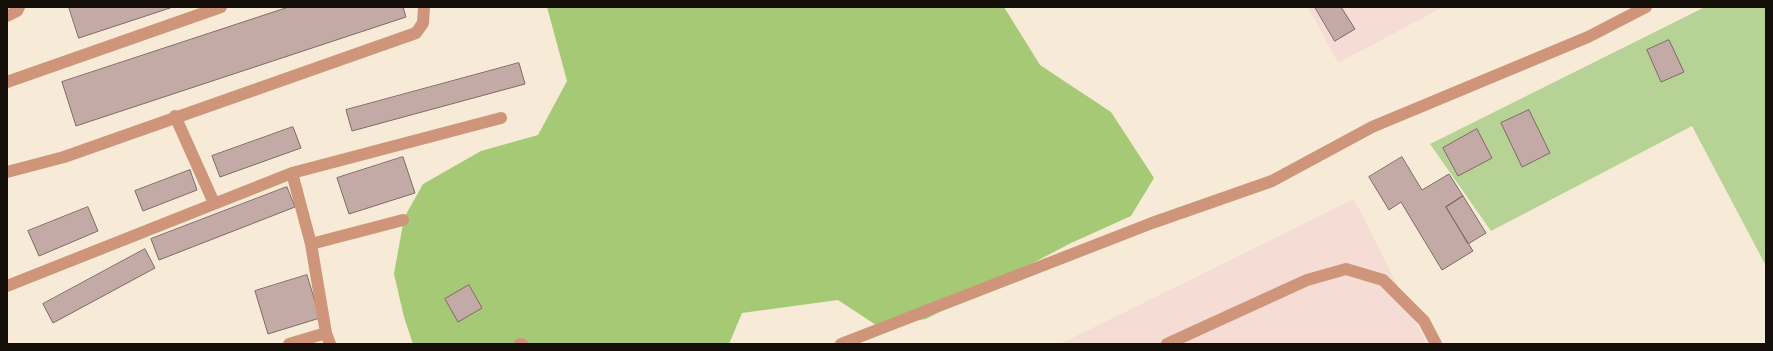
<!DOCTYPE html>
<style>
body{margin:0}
#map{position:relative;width:1773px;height:351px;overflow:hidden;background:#f7ebd7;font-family:"Roboto Condensed",sans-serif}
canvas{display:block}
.frame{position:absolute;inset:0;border:8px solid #130f08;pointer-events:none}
</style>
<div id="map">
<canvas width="1773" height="351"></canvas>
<div class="frame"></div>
</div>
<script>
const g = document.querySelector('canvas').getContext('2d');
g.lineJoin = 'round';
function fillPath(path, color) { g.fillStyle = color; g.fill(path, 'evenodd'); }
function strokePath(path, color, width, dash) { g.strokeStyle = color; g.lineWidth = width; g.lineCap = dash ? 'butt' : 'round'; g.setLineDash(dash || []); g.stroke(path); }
const industrial = new Path2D(`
 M1308,7h135l-105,56z
 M1354,199l73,145h-367z`);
const green = new Path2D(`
 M1705,7h61v259l-74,-140 -201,105 -61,-87z`);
const forest = new Path2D(`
 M547,7h457l36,58 71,47 43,66 -23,38 -60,27 -145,76 -47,8 -41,-27 -96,13 -13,31h-316l-9,-27 -10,-43 10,-56 19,-34 58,-33 57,-16 29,-54z`);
const building = new Path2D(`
 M69,7h104l-94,31z
 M289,7h114l3,10 -330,109 -14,-44z
 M1315,7h26l14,22 -20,12z
 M1669,40l15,32 -23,10 -14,-32z
 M519,63l6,21 -173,47 -6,-21z
 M1529,110l21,43 -28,14 -21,-44z
 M293,127l8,21 -81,29 -8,-21z
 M1477,129l15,29 -34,18 -15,-28z
 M403,157l12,36 -66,21 -12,-36z
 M1402,157l20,33 27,-16 14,22 -17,11 27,44 -31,19 -41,-68 -12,8 -20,-33z
 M190,170l7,20 -54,21 -8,-20z
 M287,187l8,20 -136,53 -8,-21z
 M1463,196l23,37 -18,11 -22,-37z
 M88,207l10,24 -59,25 -11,-25z
 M145,249l10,19 -102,55 -10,-19z
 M307,275l13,43 -52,16 -13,-43z
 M469,285l13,23 -24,14 -13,-23z`);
const minor = new Path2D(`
 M7,16l10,-5 2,-4
 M7,82l214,-75
 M175,116l39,87
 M7,172l57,-15 352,-124 7,-10 1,-16
 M292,173l19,71 15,89 4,11
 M311,244l92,-24
 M7,286l285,-113 209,-55
 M289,344l37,-11
 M520,344h2
 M841,344l311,-121 120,-42 100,-54 216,-90 58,-30
 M1167,344l140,-64 39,-11 37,11 41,41 12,23`);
fillPath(industrial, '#f5dcd4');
fillPath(green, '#b7d295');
fillPath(forest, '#a6c976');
fillPath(building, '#c3aaa6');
strokePath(building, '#7f6965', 1);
strokePath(minor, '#ce957a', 12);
</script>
